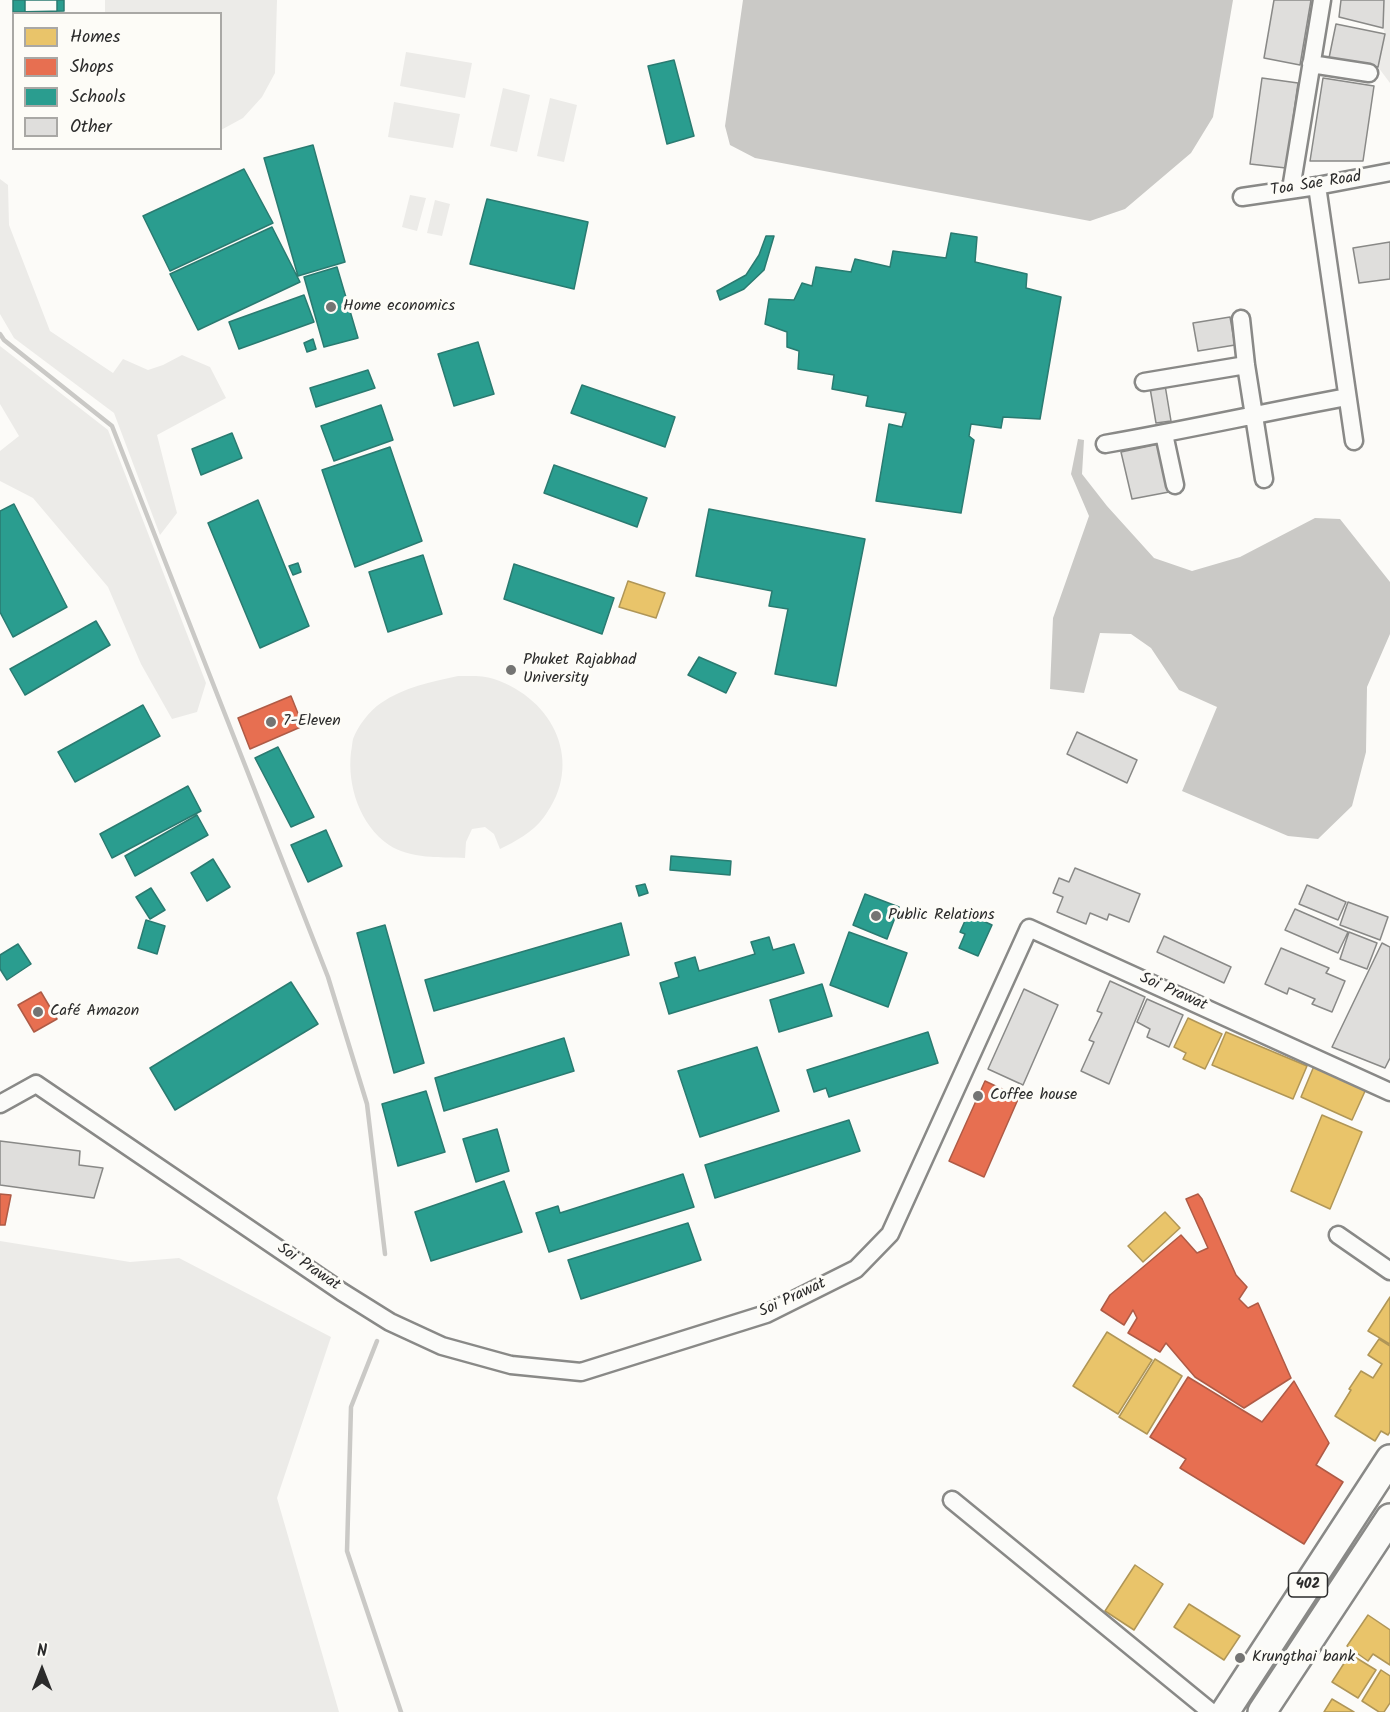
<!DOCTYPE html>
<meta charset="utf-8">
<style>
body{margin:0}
#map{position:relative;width:1390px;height:1712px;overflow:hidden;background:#fcfbf8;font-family:Kalam,sans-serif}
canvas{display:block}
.legend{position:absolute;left:12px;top:12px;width:210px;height:138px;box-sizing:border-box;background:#fdfcf7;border:2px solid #a9a8a5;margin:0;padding:8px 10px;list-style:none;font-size:18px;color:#2b2b2b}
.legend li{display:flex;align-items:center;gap:12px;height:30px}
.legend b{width:30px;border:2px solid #a9a8a5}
.north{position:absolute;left:12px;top:1640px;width:60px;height:60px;-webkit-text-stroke:4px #fdfcf7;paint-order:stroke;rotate:0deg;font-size:16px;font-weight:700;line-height:24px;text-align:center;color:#2b2b2b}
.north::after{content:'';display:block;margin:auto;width:21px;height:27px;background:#2b2b2b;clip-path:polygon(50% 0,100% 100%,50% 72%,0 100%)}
</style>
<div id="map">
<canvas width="1390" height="1712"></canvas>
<ul class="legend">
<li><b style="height:16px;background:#e9c46a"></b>Homes</li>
<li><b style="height:16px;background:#e76f51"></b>Shops</li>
<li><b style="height:16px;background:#2a9d8f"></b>Schools</li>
<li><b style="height:16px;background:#dfdedc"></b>Other</li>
</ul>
<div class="north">N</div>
</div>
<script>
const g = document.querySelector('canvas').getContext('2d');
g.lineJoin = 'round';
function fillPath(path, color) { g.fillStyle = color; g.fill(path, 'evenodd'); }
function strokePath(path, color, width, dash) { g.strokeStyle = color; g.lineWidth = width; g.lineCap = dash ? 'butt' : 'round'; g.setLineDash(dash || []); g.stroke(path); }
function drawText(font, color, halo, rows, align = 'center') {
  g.font = font + ' Kalam,sans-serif'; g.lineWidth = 6; g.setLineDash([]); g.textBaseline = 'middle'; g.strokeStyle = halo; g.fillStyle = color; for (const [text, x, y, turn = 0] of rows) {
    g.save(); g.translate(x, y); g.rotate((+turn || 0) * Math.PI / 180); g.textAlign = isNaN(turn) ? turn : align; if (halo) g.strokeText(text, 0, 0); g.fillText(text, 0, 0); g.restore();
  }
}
const green = new Path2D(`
 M105,0h172l-2,73 -13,24 -19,21 -22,12 -1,-116 -115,-1z
 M1384,0h6v83l-12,-16 7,-33 -2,-6z
 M406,52l66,11 -7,35 -65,-12z
 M503,88l27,7 -13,57 -27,-6z
 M550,98l27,7 -13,57 -27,-6z
 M394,102l66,12 -7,34 -65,-11z
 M0,179l8,6 1,40 41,106 63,42 10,-14 25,11 15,-5 19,-10 28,12 16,31 -69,37 20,78 -17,22 -46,-122 -100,-75 -14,-24z
 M410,195l16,3 -9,33 -15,-4z
 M435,200l15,4 -8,32 -15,-3z
 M0,346l108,84 98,253 -9,29 -25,7 -31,-55 -33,-77 -75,-89 -33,-17v-30l19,-15 -19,-32z
 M458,676c11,0 25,-1 36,3 60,20 91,84 50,138 -12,16 -28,24 -44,32l-6,-15 -9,-7 -13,2 -6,13 -1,16c-24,-1 -55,1 -76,-13 -29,-20 -42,-59 -38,-93 1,-4 1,-9 2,-13 5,-13 16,-28 28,-36 23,-16 50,-21 77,-27z
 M0,1241l130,21 49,-4 152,79 -54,161 62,214h-339z`);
const water = new Path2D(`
 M743,0h490l-20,117 -22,36 -66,56 -35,12 -335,-63 -25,-13 -5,-19z
 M1078,439l6,1 -2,34 25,32 47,52 38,13 48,-14 75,-39 25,1 50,63v52l-23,53 -1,65 -14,54 -34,33 -30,-3 -106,-45 35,-84 -38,-17 -28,-42 -20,-14 -31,-1 -16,60 -34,-4 3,-71 36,-102 -18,-42z`);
const homes = new Path2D(`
 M628,581l37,12 -9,25 -37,-11z
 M1188,1018l34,16 -17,35 -22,-10 3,-6 -12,-6z
 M1226,1032l81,34 -14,33 -81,-34z
 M1314,1066l52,23 -14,31 -51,-23z
 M1322,1115l40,17 -32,77 -39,-18z
 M1165,1212l15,16 -37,34 -15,-16z
 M1390,1297v47l-22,-13z
 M1107,1332l45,28 -34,54 -45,-28z
 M1379,1339l11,7v86l-2,3 -7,-4 -6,10 -40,-25 16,-26 -2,-1 12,-18 12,7 9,-14 -14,-9z
 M1155,1359l27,17 -35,58 -28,-17z
 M1135,1565l28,19 -29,46 -29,-19z
 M1189,1604l51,32 -16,24 -50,-33z
 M1368,1615l22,15v35l-17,-11 -5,7 -21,-15z
 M1350,1654l26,16 -18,28 -26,-16z
 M1381,1670l9,6v27l-6,9h-5l-17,-11z
 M1332,1699l22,13h-30z`);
const shops = new Path2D(`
 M291,696l12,30 -53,23 -12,-31z
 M41,992l16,27 -23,13 -16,-27z
 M985,1081l34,16 -35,80 -35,-16z
 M0,1194l11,1 -6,30h-5z
 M1198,1194l4,5 34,76 11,12 -8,12 9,9 10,-5 33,75 -47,30 -49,-31 -29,-34 -6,9 -32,-19 9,-15 -4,-8 -9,15 -23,-15 9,-15 71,-60 16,18 11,-5 -22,-49z
 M1188,1377l74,45 32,-41 35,62 -13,22 27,17 -39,62 -124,-76 6,-9 -36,-22z`);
const schools = new Path2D(`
 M13,0h51v11l-51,1z
 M25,0h32v14h-32z
 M674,60l20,76 -27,8 -19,-78z
 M313,145l32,117 -47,14 -34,-118z
 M244,169l29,54 -103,48 -27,-55z
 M487,199l101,23 -14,67 -104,-25z
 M272,227l28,55 -102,48 -28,-56z
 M951,233l26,4 -2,25 52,12 -1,14 35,9 -21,122 -37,-2 -2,11 -30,-4 -2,12 5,4 -13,73 -85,-12 13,-77 13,3 4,-14 -40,-7 2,-10 -36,-7 2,-14 -36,-6 1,-18 -12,-4v-15l-22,-8 4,-25 25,1 8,-17 10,3 4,-19 35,5 4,-13 35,8 3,-16 53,7z
 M766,236h8l-10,34 -20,19 -24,11 -3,-9 29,-16 13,-20z
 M337,267l21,71 -34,9 -20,-70z
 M304,295l10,27 -75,27 -10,-27z
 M313,339l3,10 -9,3 -3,-9z
 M478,342l16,52 -40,12 -16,-52z
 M368,370l7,18 -59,19 -6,-19z
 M582,385l93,32 -10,30 -94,-34z
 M381,405l12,35 -59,21 -13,-35z
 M232,433l10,25 -41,17 -9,-26z
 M390,447l32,94 -67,26 -33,-97z
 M554,465l93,33 -10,29 -93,-34z
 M258,500l51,126 -49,22 -52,-125z
 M14,504l53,103 -54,30 -13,-25v-101z
 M709,509l156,30 -29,147 -61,-12 13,-65 -19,-3 3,-15 -76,-15z
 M423,555l19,59 -54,18 -19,-60z
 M298,563l3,9 -8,3 -4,-9z
 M514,564l100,34 -12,36 -98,-35z
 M96,621l14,24 -85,50 -15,-26z
 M699,657l37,16 -10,20 -38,-18z
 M143,705l17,31 -85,46 -17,-30z
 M278,747l36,70 -23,10 -36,-69z
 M188,786l13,25 -89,47 -12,-24z
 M197,815l11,20 -73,41 -10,-20z
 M326,830l16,36 -34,16 -17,-37z
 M671,856l60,5 -1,14 -60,-5z
 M213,859l17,28 -23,14 -16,-28z
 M645,884l3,9 -9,3 -3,-10z
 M151,888l14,22 -15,9 -14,-22z
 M865,894l34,13 -12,32 -34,-14z
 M968,914l24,11 -14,31 -19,-8 6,-14 -5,-2z
 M146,920l19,6 -8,28 -19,-6z
 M621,923l8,32 -195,56 -9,-31z
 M385,925l39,138 -30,10 -37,-140z
 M849,932l58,21 -19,54 -58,-22z
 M769,937l4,13 21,-6 10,29 -135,41 -9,-31 19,-6 -4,-14 20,-6 4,14 56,-17 -4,-12z
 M18,944l13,20 -24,16 -7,-11v-14z
 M291,982l27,42 -143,86 -25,-42z
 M822,984l10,32 -53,16 -9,-32z
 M928,1032l10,31 -109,34 -3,-9 -12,4 -7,-22z
 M564,1038l10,33 -130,40 -9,-33z
 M757,1047l22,64 -79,26 -22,-66z
 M426,1091l19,61 -47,14 -16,-62z
 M849,1120l11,31 -145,47 -10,-33z
 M497,1129l12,42 -33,11 -13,-43z
 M683,1174l11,33 -145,45 -13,-39 22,-7 2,7z
 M504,1181l18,51 -91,29 -16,-49z
 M688,1223l13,37 -120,39 -13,-39z`);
const stream = new Path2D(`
 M0,334l4,6 108,86 216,551 39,127 18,150
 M377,1341l-26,66 -4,144 54,161`);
const building = new Path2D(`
 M1274,0h37l-11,65 -36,-7z
 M1341,0h43l-1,28 -44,-11z
 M1336,24l49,10 -7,33 -49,-9z
 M1262,78l36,5 -12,85 -36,-4z
 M1323,78l51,8 -11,75h-53z
 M1390,242v37l-31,4 -6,-35z
 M1230,317l5,28 -37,6 -5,-28z
 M1165,385l6,36 -15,2 -6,-35z
 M1159,444l10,48 -37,7 -11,-47z
 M1077,732l60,28 -10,23 -60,-29z
 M1075,868l65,26 -11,28 -20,-8 -2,6 -17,-7 -4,11 -29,-12 6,-15 -10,-4 6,-15 10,4z
 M1307,885l39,17 -8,18 -39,-16z
 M1348,902l40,15 -8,23 -40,-15z
 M1295,909l53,23 -10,21 -53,-23z
 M1349,932l28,11 -10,26 -27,-10z
 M1164,936l67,31 -7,16 -67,-31z
 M1382,943l8,4v111l-5,10 -53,-21z
 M1281,948l48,20 -3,5 19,8 -13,31 -20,-8 3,-5 -26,-11 -2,6 -22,-10z
 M1110,981l35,16 -36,87 -28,-13 13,-29 -5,-2 13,-27 -5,-2z
 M1024,989l34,16 -35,80 -35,-16z
 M1147,999l36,16 -14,32 -22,-10 3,-8 -13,-7z
 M0,1141l80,10 -1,14 24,3 -9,30 -94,-13z`);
const minor = new Path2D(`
 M1311,64l58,9
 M1317,186l37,255
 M1291,189l31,-189
 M1242,197l75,-11 73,-14
 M1241,319l5,46 18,114
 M1144,382l102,-17
 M1164,434l11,51
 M1105,444c81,-14 161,-32 242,-47
 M0,1104l36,-20 306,208 48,30 52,24 69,19 70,7 185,-58 90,-45 34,-35 139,-306 361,164
 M1338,1235l52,36
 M952,1500l259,212`);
const primary = new Path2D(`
 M1225,1712l165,-253
 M1262,1712l128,-194`);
const markers = [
 [331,307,6,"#747473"],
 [511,670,6,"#747473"],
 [271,722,6,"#747473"],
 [876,916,6,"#747473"],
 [38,1012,6,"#747473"],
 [978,1096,6,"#747473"],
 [1240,1658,6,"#747473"]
];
const shields = [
 [1308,1585,39]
];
const shieldNames = [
 ["402",1308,1585]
];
const streetNames = [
 ["Toa Sae Road",1316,185,-9],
 ["Soi Prawat",1173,993,24],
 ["Soi Prawat",308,1268,34],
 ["Soi Prawat",793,1299,-25]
];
const poiNames = [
 ["Home economics",343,307],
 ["Phuket Rajabhad",523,661],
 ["University",523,679],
 ["7-Eleven",283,722],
 ["Public Relations",888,916],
 ["Café Amazon",50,1012],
 ["Coffee house",990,1096],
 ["Krungthai bank",1252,1658]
];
fillPath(green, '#ecebe8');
fillPath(water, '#cac9c6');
fillPath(homes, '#e9c46a');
strokePath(homes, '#b09657', 1.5);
fillPath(shops, '#e76f51');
strokePath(shops, '#af5b46', 1.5);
fillPath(schools, '#2a9d8f');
strokePath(schools, '#2a7b71', 1.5);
strokePath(stream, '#cac9c6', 4.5);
fillPath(building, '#dfdedc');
strokePath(building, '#898987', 1.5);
strokePath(minor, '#898987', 21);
strokePath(primary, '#898987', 32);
strokePath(minor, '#fbfbf9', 16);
strokePath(primary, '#fbfbf9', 27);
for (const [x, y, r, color] of markers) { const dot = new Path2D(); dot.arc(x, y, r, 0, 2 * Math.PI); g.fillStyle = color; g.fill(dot); strokePath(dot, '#fdfcf7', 2); }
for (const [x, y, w] of shields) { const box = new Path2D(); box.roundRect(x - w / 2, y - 12, w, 24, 4.5); g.fillStyle = '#fdfcf7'; g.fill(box); strokePath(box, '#2b2b2b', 1.5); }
drawText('bold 15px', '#2b2b2b', null, shieldNames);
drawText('16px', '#2b2b2b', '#fdfcf7', streetNames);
drawText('16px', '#2b2b2b', '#fdfcf7', poiNames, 'left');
</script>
